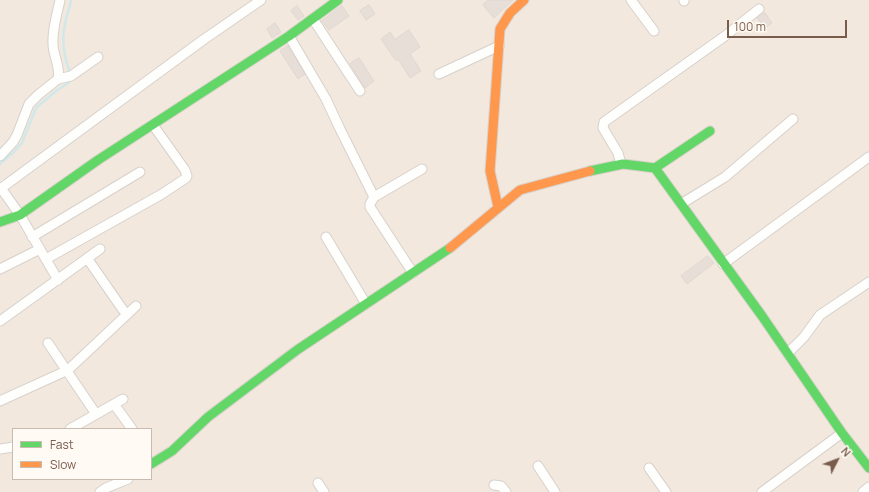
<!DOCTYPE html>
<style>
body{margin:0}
#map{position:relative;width:869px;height:492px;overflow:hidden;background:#f9f5f0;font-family:Manrope,sans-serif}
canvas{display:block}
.legend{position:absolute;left:12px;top:428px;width:140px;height:52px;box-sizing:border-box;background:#fffaf3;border:1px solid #cabbb1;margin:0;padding:5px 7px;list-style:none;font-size:12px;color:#7a5c4d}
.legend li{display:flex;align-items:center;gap:8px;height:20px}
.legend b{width:20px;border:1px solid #cabbb1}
.north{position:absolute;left:817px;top:440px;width:40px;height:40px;-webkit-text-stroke:3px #fffaf3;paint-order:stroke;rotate:48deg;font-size:11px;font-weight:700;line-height:16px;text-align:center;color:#7a5c4d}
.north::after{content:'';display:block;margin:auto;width:14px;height:18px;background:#7a5c4d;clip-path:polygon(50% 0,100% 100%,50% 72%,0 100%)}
.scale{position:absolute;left:727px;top:20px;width:120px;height:18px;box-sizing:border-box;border:2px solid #7a5c4d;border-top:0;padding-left:5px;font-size:12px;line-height:14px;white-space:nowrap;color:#7a5c4d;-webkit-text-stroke:3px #fffaf3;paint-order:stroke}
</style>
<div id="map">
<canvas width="869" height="492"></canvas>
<ul class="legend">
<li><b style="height:5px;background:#63d668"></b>Fast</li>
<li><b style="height:5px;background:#ff974d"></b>Slow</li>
</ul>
<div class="north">N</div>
<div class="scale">100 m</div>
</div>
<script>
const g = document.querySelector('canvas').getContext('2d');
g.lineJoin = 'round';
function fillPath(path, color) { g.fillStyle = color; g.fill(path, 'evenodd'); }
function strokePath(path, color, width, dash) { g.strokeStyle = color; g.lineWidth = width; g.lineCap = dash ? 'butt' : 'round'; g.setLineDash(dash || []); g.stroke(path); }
const residential = new Path2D(`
 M0,0h869v492h-869zM13,429h138v50h-138z`);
const stream = new Path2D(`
 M70,73c-6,-16 -9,-32 -5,-49 1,-8 5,-16 6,-24
 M0,164l14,-12 8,-9 14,-35 20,-17 12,-8 3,-4`);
const building = new Path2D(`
 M488,0h25l-19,18 -11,-13z
 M369,5l6,9 -9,6 -6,-9z
 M297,6l7,10 -6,4 -7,-9z
 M342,6l7,10 -20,14 -7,-9z
 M765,13l7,10 -7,5 -8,-10z
 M275,23l6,9 -9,6 -5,-9z
 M409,30l11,17 -10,7 11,17 -11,7 -12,-19 -2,2 -15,-22 9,-7 5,7z
 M288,46l17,28 -7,5 -18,-28z
 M359,58l15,23 -9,7 -15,-24z
 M708,256l6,7 -27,21 -6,-8z`);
const street = new Path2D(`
 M631,0l23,31
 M684,0v1
 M313,19l47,72
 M289,36l37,63 14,30 34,68
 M439,74l60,-28
 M58,79l13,-3 27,-19
 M0,156l13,-14 4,-7 12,-31 9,-9 20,-16c3,-11 -5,-24 -5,-35 -1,-14 4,-30 7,-44
 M621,164l-3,-11 -15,-25 1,-6 121,-86 34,-27
 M1,188l19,27 38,65
 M0,189l203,-149 58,-40
 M681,204l44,-27 68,-58
 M32,237l108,-65
 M326,237l40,67
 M87,258l36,52
 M46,259l116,-65 24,-16 1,-2 -2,-6 -32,-45
 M723,264l146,-107
 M0,269l40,-20
 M413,273l-43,-66v-3l4,-7 48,-28
 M0,321l100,-72
 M48,343l48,71
 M788,353l16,-16 16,-22 49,-33
 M0,401l68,-31 68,-64
 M114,404l18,25
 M70,429l53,-30
 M0,449l13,-2
 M538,466l17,26
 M649,468l17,24
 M318,483l6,9
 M494,485l7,1 5,6
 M100,492l6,-4 22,-9
 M762,492l80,-59
 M863,492l6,-5`);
const fast = new Path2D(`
 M710,131l-55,37 107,148 80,117 27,35
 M590,171l33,-7 32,4
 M0,222l20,-7 78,-55 191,-124 49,-36
 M151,464l21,-13 36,-34 89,-67 153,-102`);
const slow = new Path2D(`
 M498,207l-8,-36 10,-142 10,-16 14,-13
 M450,248l70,-58 70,-19`);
fillPath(residential, '#f2e8de');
strokePath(stream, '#d0e8ea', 2.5);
fillPath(building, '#e6ded7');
strokePath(building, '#e2d8d2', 1);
strokePath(street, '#d7d1cb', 11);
strokePath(fast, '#d9d2cb', 11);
strokePath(slow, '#d9d2cb', 11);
strokePath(street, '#fefefd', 9);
strokePath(fast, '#63d668', 9);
strokePath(slow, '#ff974d', 9);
</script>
